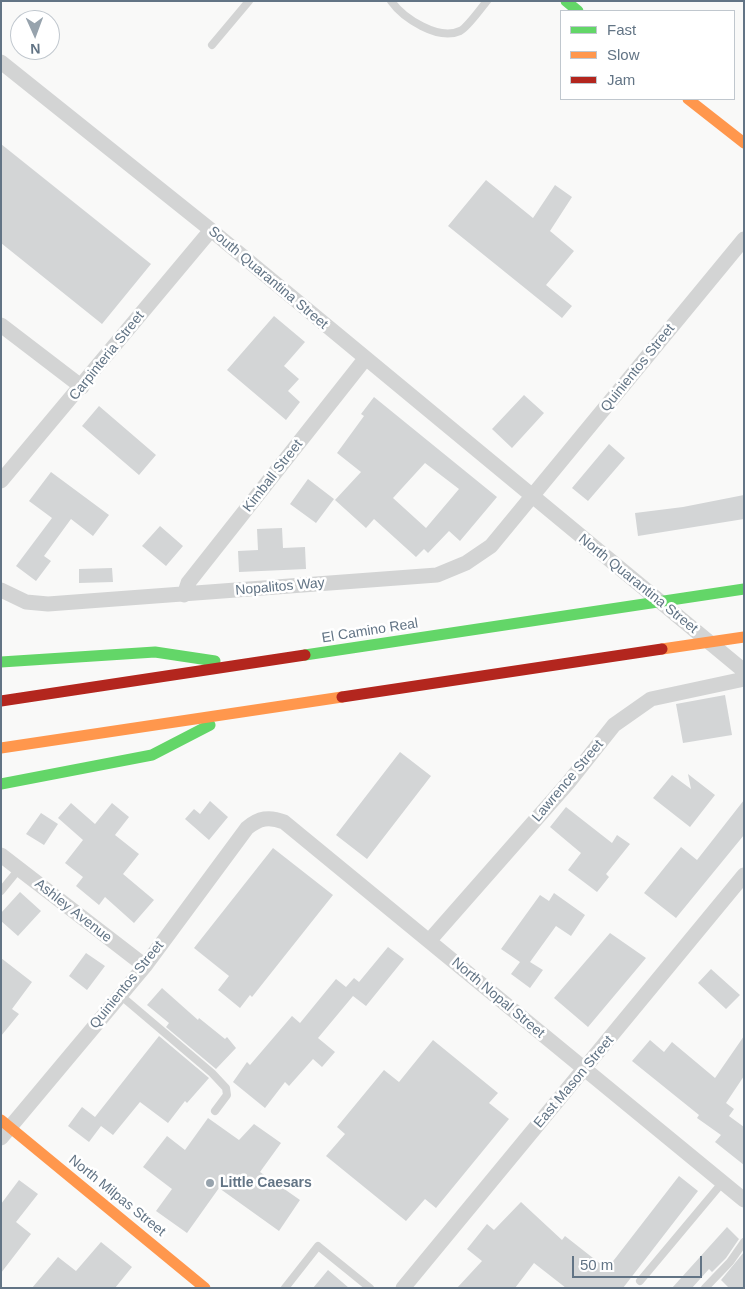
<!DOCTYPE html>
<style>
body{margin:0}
#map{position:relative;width:745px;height:1289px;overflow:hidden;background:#f9f9f8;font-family:Helvetica,sans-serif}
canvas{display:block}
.frame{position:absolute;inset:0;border:2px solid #627485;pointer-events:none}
.legend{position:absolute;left:560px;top:10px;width:175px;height:90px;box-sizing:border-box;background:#fff;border:1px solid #c0c7ce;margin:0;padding:6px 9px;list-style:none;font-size:15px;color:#627485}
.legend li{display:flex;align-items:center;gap:10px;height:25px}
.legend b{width:25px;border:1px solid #c0c7ce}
.north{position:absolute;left:10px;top:10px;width:50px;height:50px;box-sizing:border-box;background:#fff;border:1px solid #c0c7ce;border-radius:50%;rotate:178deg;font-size:14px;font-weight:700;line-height:20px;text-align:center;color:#627485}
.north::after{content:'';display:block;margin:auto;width:18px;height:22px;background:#97a3ad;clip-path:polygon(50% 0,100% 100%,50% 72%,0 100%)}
.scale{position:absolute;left:572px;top:1256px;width:130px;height:22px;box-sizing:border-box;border:2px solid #627485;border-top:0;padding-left:6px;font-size:15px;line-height:18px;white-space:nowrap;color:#627485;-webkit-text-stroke:4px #fff;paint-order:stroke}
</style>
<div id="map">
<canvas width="745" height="1289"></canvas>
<div class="frame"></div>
<ul class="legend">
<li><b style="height:6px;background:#63d668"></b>Fast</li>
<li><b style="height:6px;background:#ff974d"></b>Slow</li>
<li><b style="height:6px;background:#b3261e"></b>Jam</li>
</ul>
<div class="north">N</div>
<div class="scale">50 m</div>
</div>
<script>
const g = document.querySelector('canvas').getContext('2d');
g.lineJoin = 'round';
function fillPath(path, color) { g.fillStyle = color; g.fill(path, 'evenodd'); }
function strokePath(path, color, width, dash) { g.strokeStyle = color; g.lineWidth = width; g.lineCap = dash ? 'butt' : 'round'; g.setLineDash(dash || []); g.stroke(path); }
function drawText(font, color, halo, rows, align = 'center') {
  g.font = font + ' Helvetica,sans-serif'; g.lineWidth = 5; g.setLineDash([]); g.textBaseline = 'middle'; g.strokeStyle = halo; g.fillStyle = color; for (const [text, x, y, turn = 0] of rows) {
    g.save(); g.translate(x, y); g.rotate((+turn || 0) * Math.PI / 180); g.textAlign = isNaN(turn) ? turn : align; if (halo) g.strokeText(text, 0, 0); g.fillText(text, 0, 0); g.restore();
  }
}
const building = new Path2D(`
 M1,144l150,120 -49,60 -101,-81z
 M486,180l47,38 22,-33 17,12 -22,34 24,20 -28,34 26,21 -10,12 -114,-92z
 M274,316l31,26 -21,24 15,13 -11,12 12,11 -14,18 -59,-50z
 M524,395l20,18 -32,35 -20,-19z
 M374,397l123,100 -37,44 -11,-10 -21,22 -4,-4 -8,8 -42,-38 -8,9 -31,-28 26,-28 -24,-19 27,-37 -3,-2zM425,463l34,26 -33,39 -33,-30z
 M99,406l57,49 -17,20 -57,-49z
 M609,444l16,14 -37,43 -16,-13z
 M51,472l58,43 -16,21 -22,-17 -27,37 7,5 -15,20 -20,-15 36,-48 -23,-17z
 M308,479l26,20 -18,24 -26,-19z
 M744,495v24l-106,17 -3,-23 48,-6z
 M160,526l23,20 -17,20 -24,-20z
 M282,528l1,20 22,-1 1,22 -67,3 -1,-21 20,-1 -1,-21z
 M112,568l1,14 -34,1v-14z
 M725,695l7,40 -49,8 -7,-39z
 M400,752l31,24 -64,83 -31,-24z
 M688,774l27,21 -25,32 -37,-29 19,-23 19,14z
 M744,800v35l-68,83 -32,-25 37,-46 16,13z
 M210,801l18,16 -19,23 -24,-21 9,-10 6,5z
 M71,803l24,21 17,-21 17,14 -14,18 24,19 -16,20 31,26 -20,23 -29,-26 -6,8 -23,-19 7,-9 -18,-14 18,-23 -25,-22z
 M566,807l46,36 5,-8 13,9 -24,30 3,3 -12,15 -29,-22 13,-17 -31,-26z
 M41,813l17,11 -14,21 -18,-11z
 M273,848l60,47 -81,102 -2,-2 -10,13 -22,-18 11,-14 -35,-28z
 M20,892l21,19 -23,25 -17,-15v-8z
 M554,893l31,22 -14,21 -15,-10 -26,36 13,8 -13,18 -19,-14 9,-12 -19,-13 39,-54 9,6z
 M610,933l36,25 -58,69 -34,-29z
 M388,947l16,12 -38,47 -13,-10 -35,42 17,14 -13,15 -9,-8 -24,27 -4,-4 -20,26 -32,-26 14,-20 3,3 42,-49 8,7 36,-44 10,8 8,-9 5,4z
 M86,953l19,13 -18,24 -18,-14z
 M1,958l31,24 -20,27 7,5 -18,22z
 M711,969l29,26 -14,14 -28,-26z
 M162,988l36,32 1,-2 26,21 2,-2 9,11 -20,21 -50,-42 3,-4 -22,-18z
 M159,1036l50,42 -22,25 -2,-2 -17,22 -28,-21 -27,33 -12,-9 -12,16 -21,-16 14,-19 13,10z
 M744,1036v40l-18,27 8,6 -5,7 15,11v38l-29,-23 6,-7 -24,-17 2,-3 -67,-54 18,-21 14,12 8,-10 43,36z
 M433,1040l65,53 -9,10 20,16 -73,89 -11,-9 -19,22 -80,-65 19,-22 -8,-7 47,-57 15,12z
 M208,1118l31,22 15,-16 27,19 -21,29 40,28 -21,31 -60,-43 -32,45 -31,-22 16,-22 -29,-22 24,-31 18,14z
 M679,1176l19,15 -75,97h-57l-32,-25 -19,25h-58l25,-27 -15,-12 20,-25 7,6 27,-28 41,38 3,-4 42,33z
 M19,1180l19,14 -22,28 15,12 -30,39v-69z
 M727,1227l12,12 -13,19 -14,14 -3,-3 -17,19h-20z
 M101,1242l31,25 -17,21h-83l26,-31 18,14z
 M744,1252v36h-15l-8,-8z
 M328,1270l21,18h-36z`);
const lane = new Path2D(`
 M391,1c12,17 47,40 69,30 7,-3 21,-23 27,-30
 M212,45l37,-44
 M1,891l18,-22
 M120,995l92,78 14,15 1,7 -12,16
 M640,1281l82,-98
 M285,1288l33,-42 52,42
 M705,1288l25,-26 14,-20`);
const street = new Path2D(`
 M1,62l210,168 533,441
 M1,325l81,62
 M1,481l210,-251
 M1,590l25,12 22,2 389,-29 29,-12 25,-17 253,-307
 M184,595l4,-12 177,-224
 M1,855l144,111
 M429,941l139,-158 46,-58 37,-26 93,-20
 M1,1138l144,-172 102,-138c12,-10 22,-12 37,-6l460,378
 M403,1288l341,-413`);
const fast = new Path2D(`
 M566,1l12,10
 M305,655l439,-66
 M1,662l154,-10 60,9
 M1,784l151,-29 58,-30`);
const slow = new Path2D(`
 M688,99l56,44
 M662,649l82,-12
 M1,748l341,-51
 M1,1120l204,168`);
const jam = new Path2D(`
 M342,697l320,-48
 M1,701l304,-46`);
const markers = [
 [210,1183,5,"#97a3ad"]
];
const streetNames = [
 ["South Quarantina Street",268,278,40],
 ["Carpinteria Street",107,356,-51],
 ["Quinientos Street",638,368,-51],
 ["Kimball Street",273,476,-52],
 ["North Quarantina Street",638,584,39],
 ["Nopalitos Way",280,587,-5],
 ["El Camino Real",370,631,-9],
 ["Lawrence Street",568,781,-50],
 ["Ashley Avenue",73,911,38],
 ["Quinientos Street",127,985,-51],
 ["North Nopal Street",498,998,40],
 ["East Mason Street",574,1082,-50],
 ["North Milpas Street",117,1196,39]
];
const poiNames = [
 ["Little Caesars",220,1183]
];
fillPath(building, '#d3d5d6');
strokePath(lane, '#d3d4d4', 8);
strokePath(street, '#d3d4d4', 15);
strokePath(fast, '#63d668', 11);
strokePath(slow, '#ff974d', 11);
strokePath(jam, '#b3261e', 11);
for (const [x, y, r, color] of markers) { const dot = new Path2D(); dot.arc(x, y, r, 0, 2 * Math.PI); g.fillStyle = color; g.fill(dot); strokePath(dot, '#fff', 2); }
drawText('14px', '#627485', '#fff', streetNames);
drawText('bold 14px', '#627485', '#fff', poiNames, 'left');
</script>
